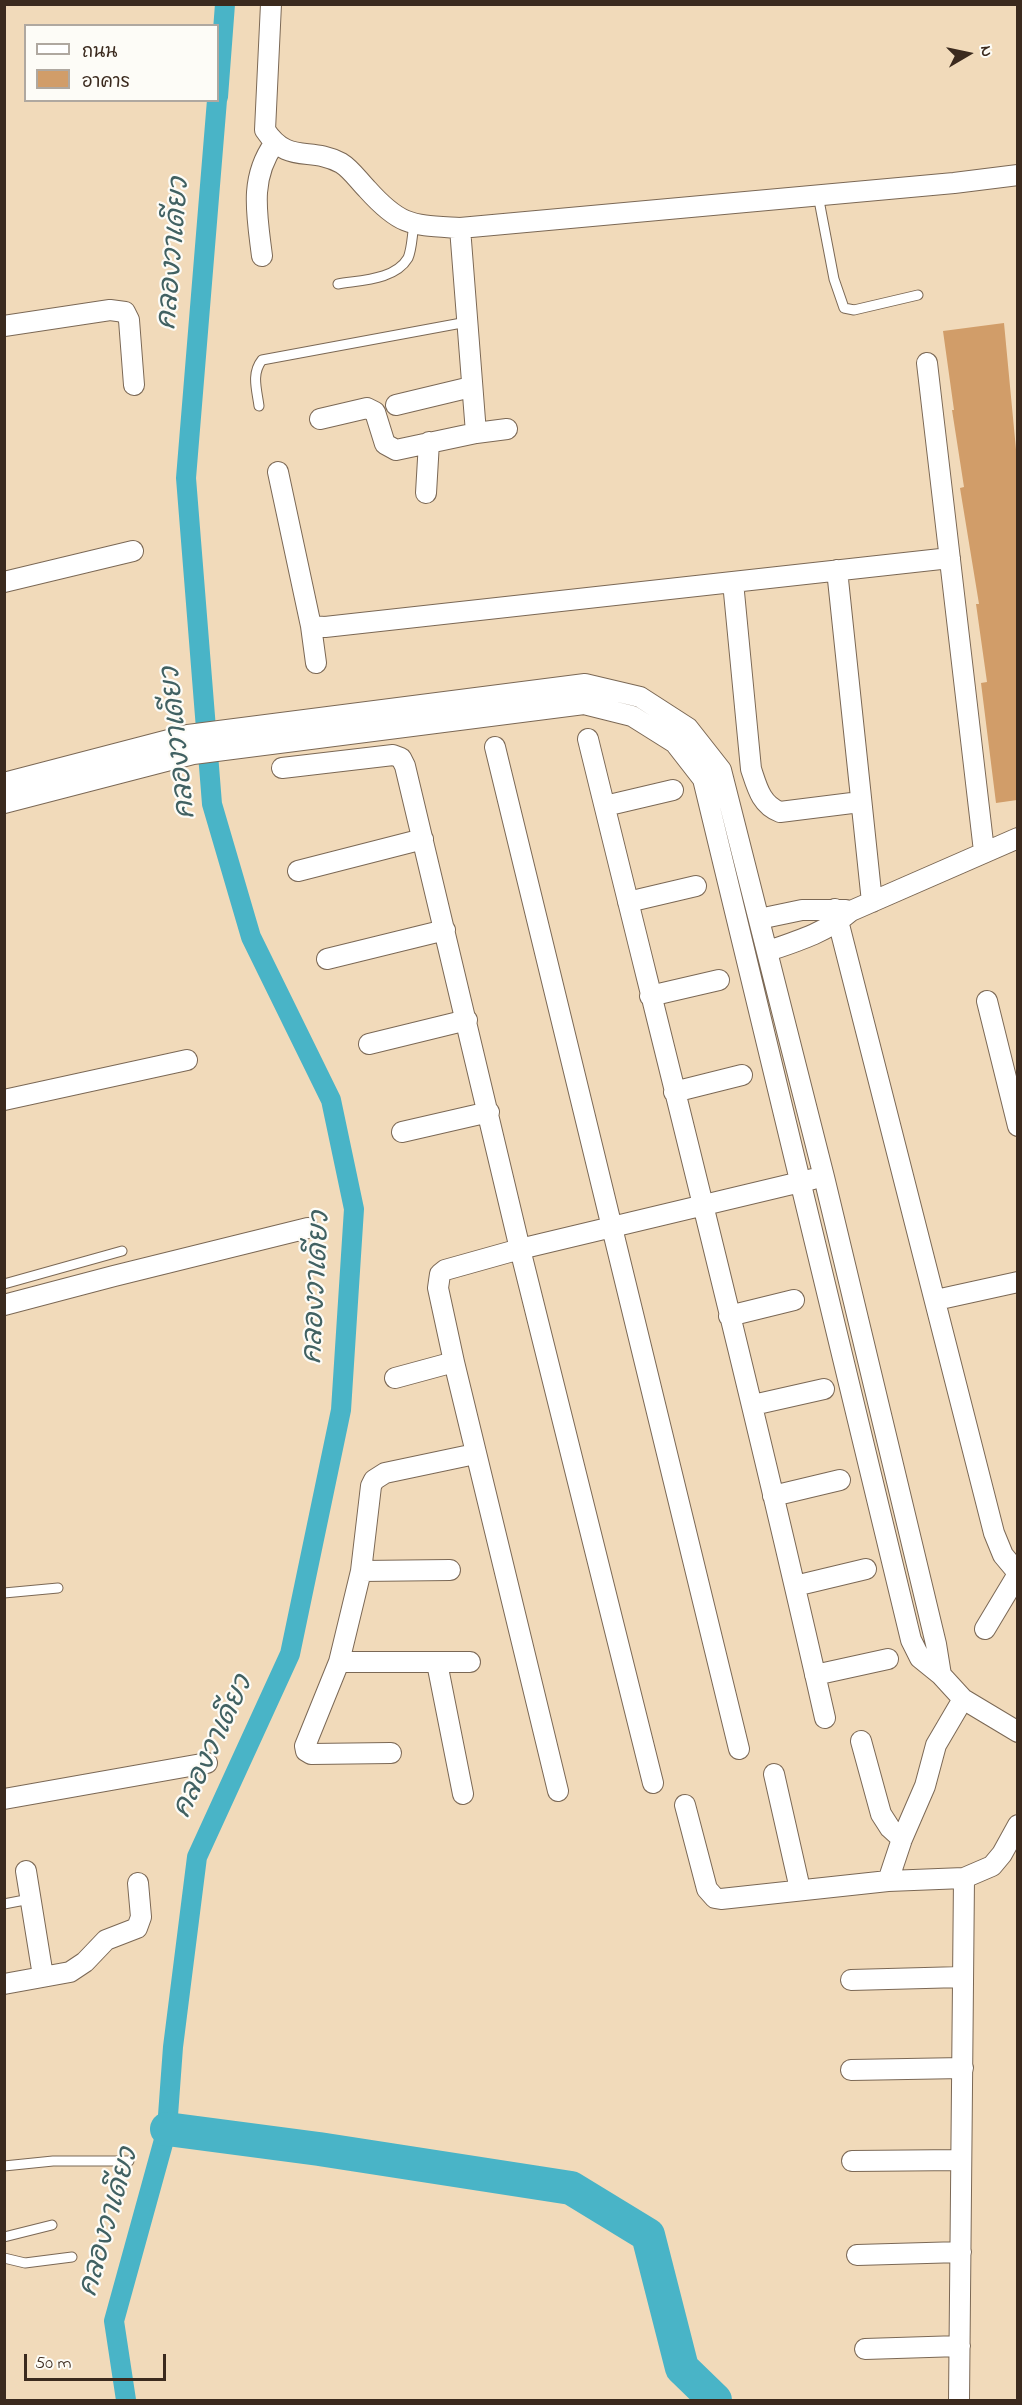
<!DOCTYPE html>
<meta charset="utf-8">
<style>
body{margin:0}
#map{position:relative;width:1022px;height:2405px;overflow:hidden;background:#f1daba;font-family:"Indie Flower","Playpen Sans Thai",sans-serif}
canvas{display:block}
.frame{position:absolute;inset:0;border:6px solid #3b2a1e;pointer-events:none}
.legend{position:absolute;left:24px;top:24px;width:195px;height:78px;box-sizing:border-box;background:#fdfcf7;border:2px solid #afa8a0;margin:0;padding:8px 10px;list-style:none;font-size:18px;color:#3b2a1e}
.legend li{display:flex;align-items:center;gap:12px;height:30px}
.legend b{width:30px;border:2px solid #afa8a0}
.north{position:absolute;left:938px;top:24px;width:60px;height:60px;-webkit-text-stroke:4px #fdfcf7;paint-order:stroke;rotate:81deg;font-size:16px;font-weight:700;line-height:24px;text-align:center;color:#3b2a1e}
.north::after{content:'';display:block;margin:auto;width:21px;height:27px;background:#3b2a1e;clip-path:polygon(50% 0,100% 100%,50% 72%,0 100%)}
.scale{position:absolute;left:24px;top:2354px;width:142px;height:27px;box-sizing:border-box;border:3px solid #3b2a1e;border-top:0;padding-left:8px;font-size:18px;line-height:21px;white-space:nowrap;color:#3b2a1e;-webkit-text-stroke:4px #fdfcf7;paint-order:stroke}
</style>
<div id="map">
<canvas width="1022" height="2405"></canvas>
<div class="frame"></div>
<ul class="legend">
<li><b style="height:8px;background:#fff"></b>ถนน</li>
<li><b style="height:16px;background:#d19d69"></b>อาคาร</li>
</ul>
<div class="north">N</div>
<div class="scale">50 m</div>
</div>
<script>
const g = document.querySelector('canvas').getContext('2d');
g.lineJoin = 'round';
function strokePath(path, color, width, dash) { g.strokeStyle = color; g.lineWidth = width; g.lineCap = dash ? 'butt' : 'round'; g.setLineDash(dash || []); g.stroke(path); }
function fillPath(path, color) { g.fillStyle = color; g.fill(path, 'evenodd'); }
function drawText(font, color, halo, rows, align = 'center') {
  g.font = font + ' "Indie Flower","Playpen Sans Thai",sans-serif'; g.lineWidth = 4.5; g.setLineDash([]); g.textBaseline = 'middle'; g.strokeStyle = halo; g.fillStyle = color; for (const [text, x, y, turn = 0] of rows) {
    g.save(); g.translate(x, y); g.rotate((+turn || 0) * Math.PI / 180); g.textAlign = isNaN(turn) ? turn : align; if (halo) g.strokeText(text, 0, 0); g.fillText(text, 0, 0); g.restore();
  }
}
const canal = new Path2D(`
 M218,97l7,-93
 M126,2400l-12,-79 53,-192 6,-82 24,-190 93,-203 51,-244 13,-201 -23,-109 -80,-163 -39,-133 -26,-326 31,-378`);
const river = new Path2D(`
 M167,2129l152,20 252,39 77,47 34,133 33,32`);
const building = new Path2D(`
 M1004,323l13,137v340l-21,3 -15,-120 6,-1 -11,-78h3l-19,-116 4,-1 -12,-77h2l-11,-79z`);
const service = new Path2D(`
 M818,195l16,84 10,29 10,2 64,-15
 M338,284c23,-4 57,-4 70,-26 4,-9 4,-23 6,-33
 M259,406c-2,-16 -8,-32 3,-46l205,-38
 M4,1284l118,-33
 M4,1593l54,-5
 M4,1904l26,-5
 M4,2166l49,-5h76
 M4,2237l48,-12
 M4,2258l21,5 47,-6`);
const minor = new Path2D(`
 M271,4l-6,126c23,35 45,16 76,33 10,6 18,18 26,26 34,38 45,36 93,39l494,-45 64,-8
 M262,256c-5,-41 -13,-77 12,-112
 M4,326l106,-16 15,2 4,8 5,65
 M927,363l57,488
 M396,405l75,-18
 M320,419l47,-11 8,4 10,32 11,6 80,-17 -16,-205
 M476,433l31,-4
 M278,472l33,154 5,37
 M426,493l3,-51
 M837,570l35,332
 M4,582l129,-31
 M733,582l18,187c6,18 10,36 29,43l80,-10
 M311,626l14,1 625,-69
 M588,739c80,326 163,652 237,979
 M495,747l244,1002
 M282,768l111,-13 8,3 4,8 115,483 133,534
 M4,783l184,-48 397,-51 55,13 48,31 33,42 103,407 112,467 5,31
 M4,803l189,-49 391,-50 48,12 43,27 28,36 208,861 9,18 21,17 22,24 55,33
 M605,806l68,-16
 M298,871l125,-32
 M628,902l68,-16
 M835,909l159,624 9,22 15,18
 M759,919l43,-9h44
 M768,951c30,-10 59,-19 83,-40l167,-73
 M327,959l118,-29
 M650,996l69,-16
 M987,1001l31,125
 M369,1044l98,-24
 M674,1092l68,-17
 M4,1100l183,-40
 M402,1132l87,-20
 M936,1300l82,-18
 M4,1305l110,-29 194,-48
 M729,1316l65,-16
 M395,1378l59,-16
 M753,1405l71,-16
 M773,1496l67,-16
 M361,1571l89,-1
 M795,1586l71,-17
 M985,1629l33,-55
 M339,1662h131
 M437,1663l26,131
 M815,1675l73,-16
 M861,1741l20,73 9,14 12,11
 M391,1753l-80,1 -5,-3 -1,-5 34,-84 22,-91 10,-85 3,-6 11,-7 90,-19
 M774,1774l26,115
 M558,1791l-104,-429 -16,-74 2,-14 5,-4 75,-21 293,-70
 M4,1799l203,-36
 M685,1805l22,84 8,9 6,1 167,-18 76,-3 28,-12 10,-12 16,-29
 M26,1871l17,105
 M888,1881l14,-42 23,-53 11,-41 27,-46
 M851,1980l111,-3
 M4,1984l66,-12 15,-10 21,-22 31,-12 4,-11 -3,-34
 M851,2070l112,-2
 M852,2161l109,-1
 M857,2255l104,-3
 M865,2349l95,-3
 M959,2400l5,-522`);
const waterNames = [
 ["คลองวาเดียว",176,254,-85],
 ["คลองวาเดียว",181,743,-96],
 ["คลองวาเดียว",319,1288,-87],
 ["คลองวาเดียว",215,1748,-65],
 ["คลองวาเดียว",111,2223,-74]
];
strokePath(canal, '#49b4c7', 20);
strokePath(river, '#49b4c7', 34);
fillPath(building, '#d19d69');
strokePath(service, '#7b6855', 11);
strokePath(minor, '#7b6855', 22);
strokePath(service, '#fff', 9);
strokePath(minor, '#fff', 20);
drawText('italic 28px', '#416162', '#fdfcf7', waterNames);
</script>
